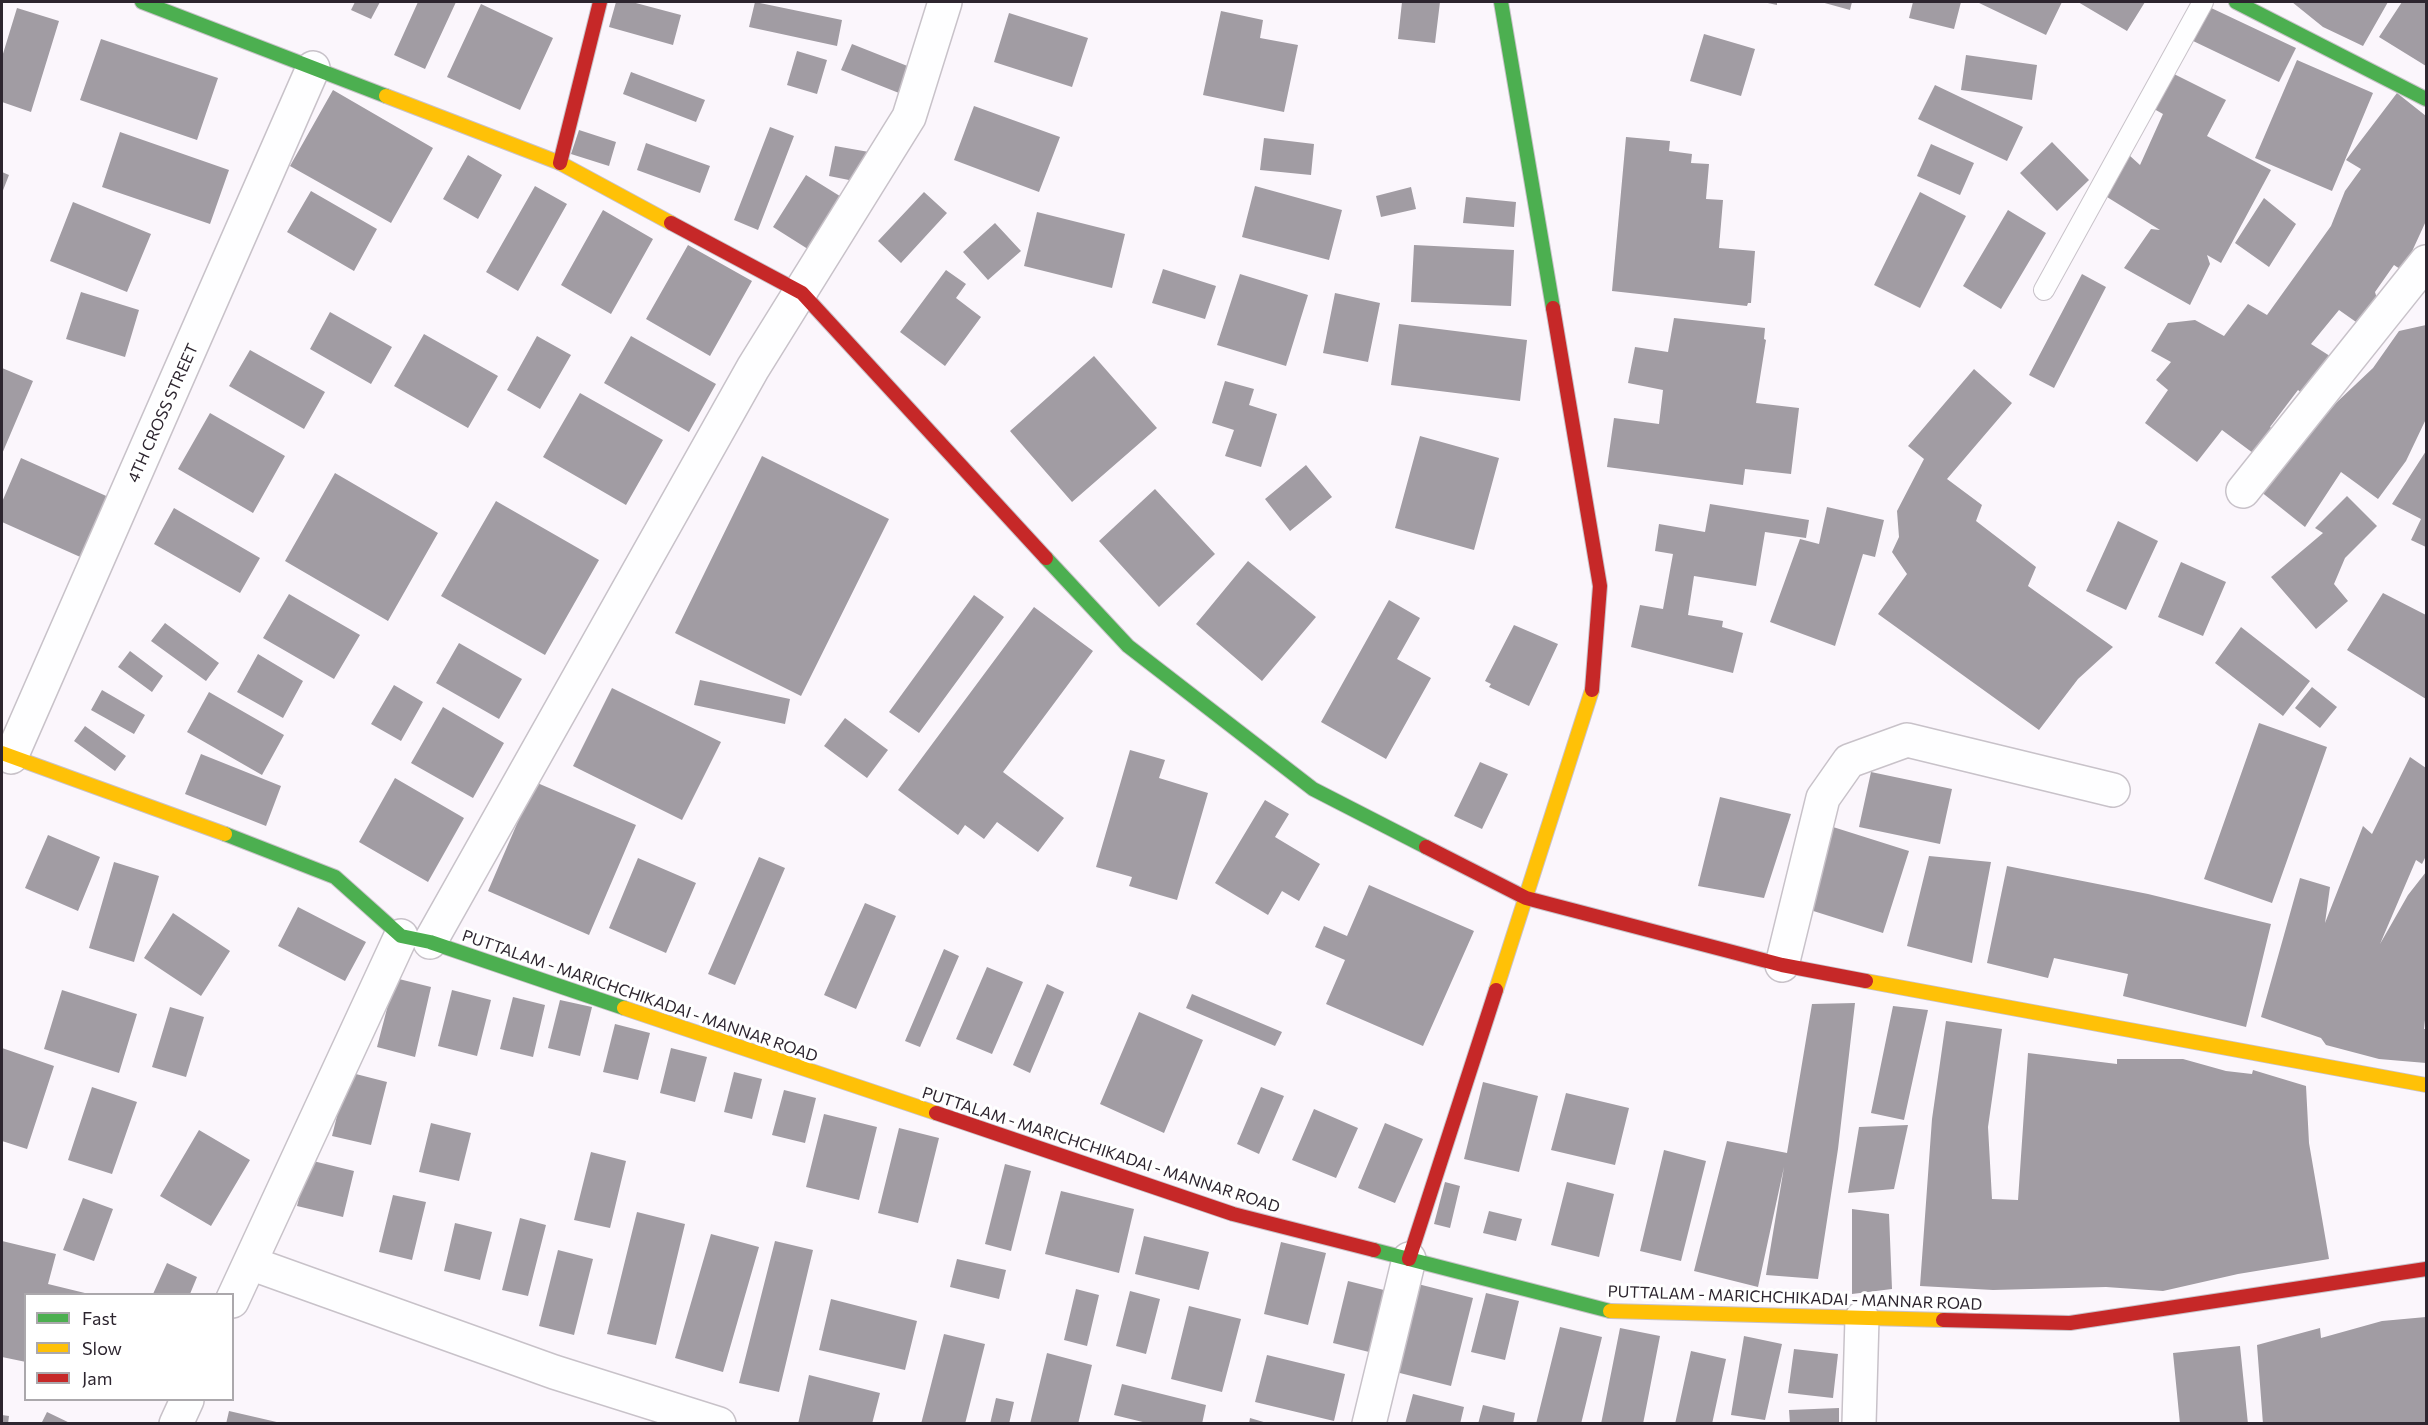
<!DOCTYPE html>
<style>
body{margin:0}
#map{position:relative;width:2428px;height:1425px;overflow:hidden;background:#fbf6fc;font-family:Commissioner,sans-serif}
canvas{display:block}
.frame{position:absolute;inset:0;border:3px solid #2d252f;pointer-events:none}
.legend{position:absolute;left:24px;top:1293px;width:210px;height:108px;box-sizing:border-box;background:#fff;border:2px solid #aba8ac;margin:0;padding:8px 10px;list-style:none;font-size:18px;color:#2d252f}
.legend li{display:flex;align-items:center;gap:12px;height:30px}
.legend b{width:30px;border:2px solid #aba8ac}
</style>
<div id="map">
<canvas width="2428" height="1425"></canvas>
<div class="frame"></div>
<ul class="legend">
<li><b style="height:8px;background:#4caf50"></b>Fast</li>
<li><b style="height:8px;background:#ffc107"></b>Slow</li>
<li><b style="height:8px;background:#c62828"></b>Jam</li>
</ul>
</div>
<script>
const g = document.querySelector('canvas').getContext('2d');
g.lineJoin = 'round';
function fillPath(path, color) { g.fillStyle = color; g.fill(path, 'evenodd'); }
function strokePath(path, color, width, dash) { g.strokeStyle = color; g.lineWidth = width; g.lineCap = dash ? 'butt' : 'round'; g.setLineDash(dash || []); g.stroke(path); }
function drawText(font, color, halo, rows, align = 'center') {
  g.font = font + ' Commissioner,sans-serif'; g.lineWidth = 6; g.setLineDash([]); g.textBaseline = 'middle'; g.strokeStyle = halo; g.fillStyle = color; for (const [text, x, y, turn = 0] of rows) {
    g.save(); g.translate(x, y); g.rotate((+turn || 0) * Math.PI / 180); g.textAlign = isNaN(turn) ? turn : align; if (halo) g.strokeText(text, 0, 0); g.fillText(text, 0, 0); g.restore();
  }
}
const building = new Path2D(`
 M355,2h25l-9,17 -20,-9z
 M418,2h38l-31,67 -31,-14z
 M616,2h16l49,13 -8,30 -64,-18z
 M755,2l87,18 -5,26 -88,-19z
 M1402,2h38l-5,41 -37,-4z
 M1763,2h14v3z
 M1821,2h31l-2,8z
 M1913,2h48l-7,27 -45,-11z
 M1977,2h85l-16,33z
 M2078,2h67l-18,29z
 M2292,2h96l-25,44 -40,-19z
 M2402,2h24v64l-47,-29z
 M481,4l72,34 -33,72 -73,-33z
 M2207,6l89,42 -17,34 -88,-42z
 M17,8l42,13 -28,91 -29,-10v-45z
 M1221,11l42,9 -3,18 38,7 -14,67 -81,-17z
 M1009,13l79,25 -16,49 -78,-25z
 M1704,34l51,15 -14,47 -51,-15z
 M101,39l117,39 -21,62 -117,-40z
 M852,44l63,25 -11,26 -63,-25z
 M797,51l30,9 -10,34 -30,-9z
 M1966,55l71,10 -5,35 -71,-10z
 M2297,60l76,33 -41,98 -77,-33z
 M631,72l74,28 -9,22 -73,-28z
 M2172,73l54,27 -19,36 64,34 -50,93 -14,-8 3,9 -20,41 -66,-37 27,-39 9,1 -53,-33 22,-42 11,10 23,-51 -9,-5z
 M1935,85l88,42 -16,34 -89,-42z
 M333,90l100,58 -42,75 -101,-57z
 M2397,93l29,23v105l-23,50 -9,-6 -19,27 5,17 -14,20 -27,-19 -28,34 22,14 -25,40 -10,-8 -28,37 6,5 -19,24 -35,-26 -25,32 -52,-39 23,-33 -12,-10 15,-18 -20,-11 17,-28 27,-3 29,16 24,-32 19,11 64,-89 14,-35 16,-22 -15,-9z
 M974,106l86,31 -21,55 -85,-32z
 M770,127l24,9 -36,94 -24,-10z
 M579,130l37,12 -7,24 -38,-12z
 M120,132l109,38 -19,54 -108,-37z
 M1626,137l44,4 -1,10 23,3 -1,9 18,1 -3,35 17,1 -4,48 36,3 -4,52h-3l-1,3 -135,-15z
 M1264,138l50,6 -3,31 -51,-5z
 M2052,142l37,38 -32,31 -37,-38z
 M646,143l64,23 -10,27 -63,-23z
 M1931,144l43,19 -14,32 -43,-19z
 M835,146l34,6 -5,31 -35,-7z
 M468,155l34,20 -24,44 -35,-20z
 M2,172l7,3 -7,18z
 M806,175l37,23 -32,53 -38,-24z
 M535,186l32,18 -49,87 -32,-19z
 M1255,186l87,24 -13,50 -87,-23z
 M1411,187l5,22 -35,8 -5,-21z
 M311,191l66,38 -23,42 -67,-39z
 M924,192l23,21 -46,50 -23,-22z
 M1920,192l46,24 -46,92 -46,-23z
 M1466,197l50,5 -2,25 -51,-4z
 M2264,198l32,26 -27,43 -34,-24z
 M73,202l78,32 -24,58 -77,-31z
 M603,210l50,29 -42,75 -50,-29z
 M2008,210l38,23 -45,76 -38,-23z
 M1037,212l88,22 -13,54 -88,-22z
 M995,223l26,28 -33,29 -25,-28z
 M688,245l64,36 -42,75 -64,-37z
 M1414,245l100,5 -3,56 -100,-4z
 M1163,269l53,17 -11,33 -53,-16z
 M946,270l20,14 -10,14 25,19 -36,49 -45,-34z
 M1240,274l68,21 -22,71 -69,-21z
 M2082,274l24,13 -52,101 -25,-13z
 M81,292l58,18 -14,47 -59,-18z
 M1335,293l45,10 -12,59 -45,-9z
 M330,312l62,35 -21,37 -61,-35z
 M1674,318l91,10 -1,11 2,1 -10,63 43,5 -8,66 -46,-5 -2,16 -136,-18 7,-49 45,6 4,-34 -35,-7 7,-36 33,5z
 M1399,324l128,16 -7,61 -129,-16z
 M2426,325v94l-20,42 -28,38 -37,-27 -36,55 -45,-36 77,-89 36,-34 26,-37z
 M424,334l74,42 -30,52 -74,-42z
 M537,336l34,19 -31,54 -33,-19z
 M631,336l85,48 -27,48 -85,-49z
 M250,350l75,42 -21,37 -75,-43z
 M1094,356l63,72 -85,74 -62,-71z
 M2,368l31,13 -31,73z
 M1974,369l38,34 -65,76 35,26 -6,16 60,46 -8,19 85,61 -35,32 -39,51 -161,-116 29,-40 -15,-22 7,-15 -2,-26 27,-52 -16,-13z
 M1225,381l29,8 -5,16 28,9 -16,53 -36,-11 9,-26 -22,-7z
 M580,393l83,47 -37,65 -83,-48z
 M210,413l75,43 -32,57 -75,-44z
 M1420,436l79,22 -25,92 -79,-22z
 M2426,451v96l-15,-7 10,-21 -29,-15z
 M762,456l127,63 -88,177 -126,-63z
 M21,458l92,41 -26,61 -85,-38v-20z
 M1306,465l26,32 -42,34 -25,-32z
 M335,473l103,60 -50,88 -103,-60z
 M1155,489l60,65 -56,53 -60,-66z
 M2347,496l30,30 -32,32 -11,26 14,17 -32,28 -45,-52 52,-44 -8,-5z
 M496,501l103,59 -54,95 -104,-59z
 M1710,504l99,16 -3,18 -41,-6 -9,54 -62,-10 -6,39 35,6 -1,6 21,6 -10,40 -102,-26 9,-42 23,4 10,-55 -18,-3 4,-27 46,8z
 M1827,507l57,13 -9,37 -12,-3 -28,92 -65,-24 30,-83 19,5z
 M174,508l86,50 -20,35 -86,-49z
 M2118,521l40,20 -32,69 -40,-19z
 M1248,561l68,56 -54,64 -66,-57z
 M2181,562l45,20 -23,54 -45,-19z
 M2383,593l43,22v84l-79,-49z
 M289,594l71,41 -26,44 -71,-41z
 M974,595l30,22 -85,116 -30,-21z
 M1389,600l31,18 -23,41 34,19 -45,81 -65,-37z
 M1034,607l59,44 -90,121 61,46 -26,34 -41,-30 -13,17 -19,-14 -7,10 -60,-45z
 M165,623l54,40 -13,18 -55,-40z
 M1514,625l44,19 -29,62 -40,-19 2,-3 -6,-3z
 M2241,627l69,54 -27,35 -68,-53z
 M459,643l63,36 -23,40 -63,-36z
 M130,651l33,25 -11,16 -34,-25z
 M258,654l45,27 -20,37 -46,-26z
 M700,680l90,19 -5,25 -91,-19z
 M394,685l29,17 -22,39 -30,-17z
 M2312,687l25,20 -17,21 -25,-20z
 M612,688l109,54 -39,78 -109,-54z
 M102,690l43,25 -11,19 -43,-24z
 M209,692l75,43 -22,40 -75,-43z
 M443,707l61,36 -31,55 -62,-35z
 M845,718l43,32 -21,28 -43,-32z
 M2259,723l68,24 -55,156 -68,-24z
 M85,726l41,30 -11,15 -41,-30z
 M1130,750l35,10 -6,18 49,15 -31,107 -48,-14 3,-9 -36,-10z
 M201,754l80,32 -15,40 -81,-32z
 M2410,757l16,11v88l-4,8 -6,-4 -36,84 28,-49 18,-23v139l-2,18h2v34l-47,-4 -53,-14 -5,-7 -60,-21 39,-139 30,9 -5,36 38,-97 9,8z
 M1480,762l28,12 -26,55 -28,-13z
 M1871,772l81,17 -12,55 -81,-17z
 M395,778l69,40 -36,64 -69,-40z
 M535,782l101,43 -47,110 -101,-44z
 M1720,797l71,17 -27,84 -66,-12z
 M1265,800l24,14 -14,23 45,27 -21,37 -17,-10 -14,24 -53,-32z
 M1833,827l76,24 -26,82 -76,-24z
 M48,835l52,22 -22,54 -53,-23z
 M1929,856l62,6 -19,101 -65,-17z
 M759,857l26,11 -50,117 -27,-11z
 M638,858l58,25 -30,70 -57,-25z
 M114,862l45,14 -25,86 -45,-14z
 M2007,866l141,28 123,30 -25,103 -123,-31 5,-22 -74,-16 -6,20 -61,-15z
 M1369,885l105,46 -51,115 -97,-42 19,-44 -30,-13 9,-21 23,10z
 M865,903l31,13 -40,93 -32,-14z
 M298,907l68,35 -21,39 -67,-35z
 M173,913l57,38 -29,45 -57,-38z
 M944,949l15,7 -39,91 -15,-6z
 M987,967l36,15 -31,72 -36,-15z
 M395,978l36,9 -16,70 -38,-10z
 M1047,984l17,8 -34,81 -17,-8z
 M62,990l75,24 -18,59 -75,-24z
 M452,990l39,10 -14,56 -39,-10z
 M1192,994l90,38 -7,14 -89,-38z
 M513,997l32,8 -12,52 -33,-8z
 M560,1000l32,7 -12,49 -32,-8z
 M1855,1003l-17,146 -20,130 -52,-4 18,-108 -26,120 -64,-16 33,-130 60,12 25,-149z
 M1893,1006l35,4 -24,110 -33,-7z
 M170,1007l34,10 -18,60 -34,-10z
 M1139,1012l64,28 -39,93 -64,-29z
 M1946,1021l56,8 -14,98 4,72 26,1 10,-147 89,11v-5h66l43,12 26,3 1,-4 53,16 3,57 20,116 -91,15 -75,17 -57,-4 -113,3 -73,-4 12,-167z
 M615,1024l35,9 -12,47 -35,-8z
 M2,1048l52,18 -27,83 -25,-8z
 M671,1048l36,9 -12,45 -35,-9z
 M348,1072l39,10 -16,63 -39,-9z
 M734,1072l28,7 -10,40 -28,-7z
 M1483,1082l55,14 -19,76 -55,-13z
 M92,1087l45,15 -25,72 -44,-14z
 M1261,1087l23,9 -25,58 -22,-10z
 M784,1090l32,8 -11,45 -33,-8z
 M1566,1093l63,15 -14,57 -64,-15z
 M1314,1109l44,19 -22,50 -44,-18z
 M824,1114l53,13 -18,73 -53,-13z
 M431,1123l40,10 -12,48 -40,-9z
 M1385,1123l38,16 -28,64 -37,-15z
 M1908,1125l-14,64 -46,4 11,-66z
 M899,1128l40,10 -21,85 -40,-10z
 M199,1130l51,30 -39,66 -51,-30z
 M1664,1150l42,11 -25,100 -41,-10z
 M591,1152l35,9 -16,67 -36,-8z
 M309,1160l45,11 -11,46 -46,-11z
 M1005,1164l26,7 -20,80 -26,-7z
 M1445,1182l15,4 -10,42 -16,-4z
 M1567,1182l47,12 -15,63 -48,-12z
 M1061,1191l73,18 -15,64 -74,-19z
 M393,1195l33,7 -14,58 -33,-8z
 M83,1198l30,11 -19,52 -31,-11z
 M1852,1209l37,5 3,75 -40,5z
 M1489,1211l33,8 -6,22 -33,-8z
 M637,1212l48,12 -29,121 -49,-11z
 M520,1218l26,7 -18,71 -26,-6z
 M455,1223l37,9 -12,48 -36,-9z
 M711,1234l48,13 -36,125 -48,-14z
 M1144,1236l65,16 -10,38 -64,-16z
 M2,1241l54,13 -8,30 41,10h-63v68l-24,-5z
 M775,1241l38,9 -34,142 -40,-9z
 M1281,1242l45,11 -18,72 -44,-11z
 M558,1250l35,9 -19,76 -35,-9z
 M957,1259l49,11 -7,29 -49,-12z
 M167,1263l30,14 -7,17h-37z
 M1348,1281l36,9 -15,62 -36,-9z
 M1414,1283l59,15 -22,88 -59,-15z
 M1076,1289l23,6 -12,51 -23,-6z
 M1130,1291l30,8 -14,55 -30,-8z
 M1486,1293l33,8 -14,59 -34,-8z
 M831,1299l86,22 -12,49 -86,-20z
 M1189,1306l52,13 -19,73 -51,-13z
 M2426,1317v107h-163l-6,-79 63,-17 1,10 61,-17z
 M1560,1327l42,10 -21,87h-45z
 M1620,1328l40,8 -17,88h-42z
 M944,1334l41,10 -20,80h-44z
 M1744,1336l38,8 -17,76 -34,-5z
 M2240,1346l8,78h-68l-7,-71z
 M1794,1349l44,5 -5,44 -45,-5z
 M1691,1351l35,8 -14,65h-37z
 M1047,1353l45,12 -14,59h-48z
 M1267,1355l78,19 -11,47 -79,-19z
 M809,1375l71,18 -8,31h-74z
 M1122,1384l84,21 -4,19h-51l-37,-9z
 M1413,1394l51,13 -4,17h-55z
 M996,1398l18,4 -5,22h-19z
 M1483,1405l32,8 -2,11h-35z
 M1839,1408v16h-49l-1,-14z
 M229,1411l52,12v1h-55z
 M47,1412l25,12h-31z
 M2,1415l7,1 -1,8h-6z
 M1250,1418l17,5v1h-18z`);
const lane = new Path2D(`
 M2044,290l159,-288`);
const street = new Path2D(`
 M2243,491l183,-229
 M11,757l302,-689
 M430,942l323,-574 156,-251 36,-115
 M1782,965l41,-167 26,-37 58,-21 206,50
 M250,1263l304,109 165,52
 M232,1301l169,-365
 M176,1424l11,-24
 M1369,1424l40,-165
 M1859,1424l3,-106`);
const fast = new Path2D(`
 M142,2l244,94
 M1501,2l52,306
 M2236,2l190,97
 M1046,558l82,88 185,143 113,58
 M225,834l110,43 66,59 29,6 194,66
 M1374,1250l236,61`);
const slow = new Path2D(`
 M386,96l174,67 111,60
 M2,753l223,81
 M1866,981l560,104
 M1496,990l96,-300
 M624,1008l312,105
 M1610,1311l333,9`);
const jam = new Path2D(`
 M560,163l40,-161
 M671,223l131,70 244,265
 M1553,308l47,278 -8,104
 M1426,847l100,51 256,67 84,16
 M936,1113l297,101 141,36
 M1409,1259l87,-269
 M1943,1320l127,3 356,-54`);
const streetNames = [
 ["4TH CROSS STREET",163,413,-66],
 ["PUTTALAM - MARICHCHIKADAI - MANNAR ROAD",640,996,19],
 ["PUTTALAM - MARICHCHIKADAI - MANNAR ROAD",1101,1150,18],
 ["PUTTALAM - MARICHCHIKADAI - MANNAR ROAD",1795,1298,2]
];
fillPath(building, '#a19ca3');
strokePath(lane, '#c8c2c9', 22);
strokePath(street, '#c8c2c9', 36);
strokePath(fast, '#c8c2c9', 16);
strokePath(slow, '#c8c2c9', 16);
strokePath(jam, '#c8c2c9', 16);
strokePath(lane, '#fefeff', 20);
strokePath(street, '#fefeff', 33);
strokePath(fast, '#4caf50', 14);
strokePath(slow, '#ffc107', 14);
strokePath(jam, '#c62828', 14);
drawText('16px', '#2d252f', '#fff', streetNames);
</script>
